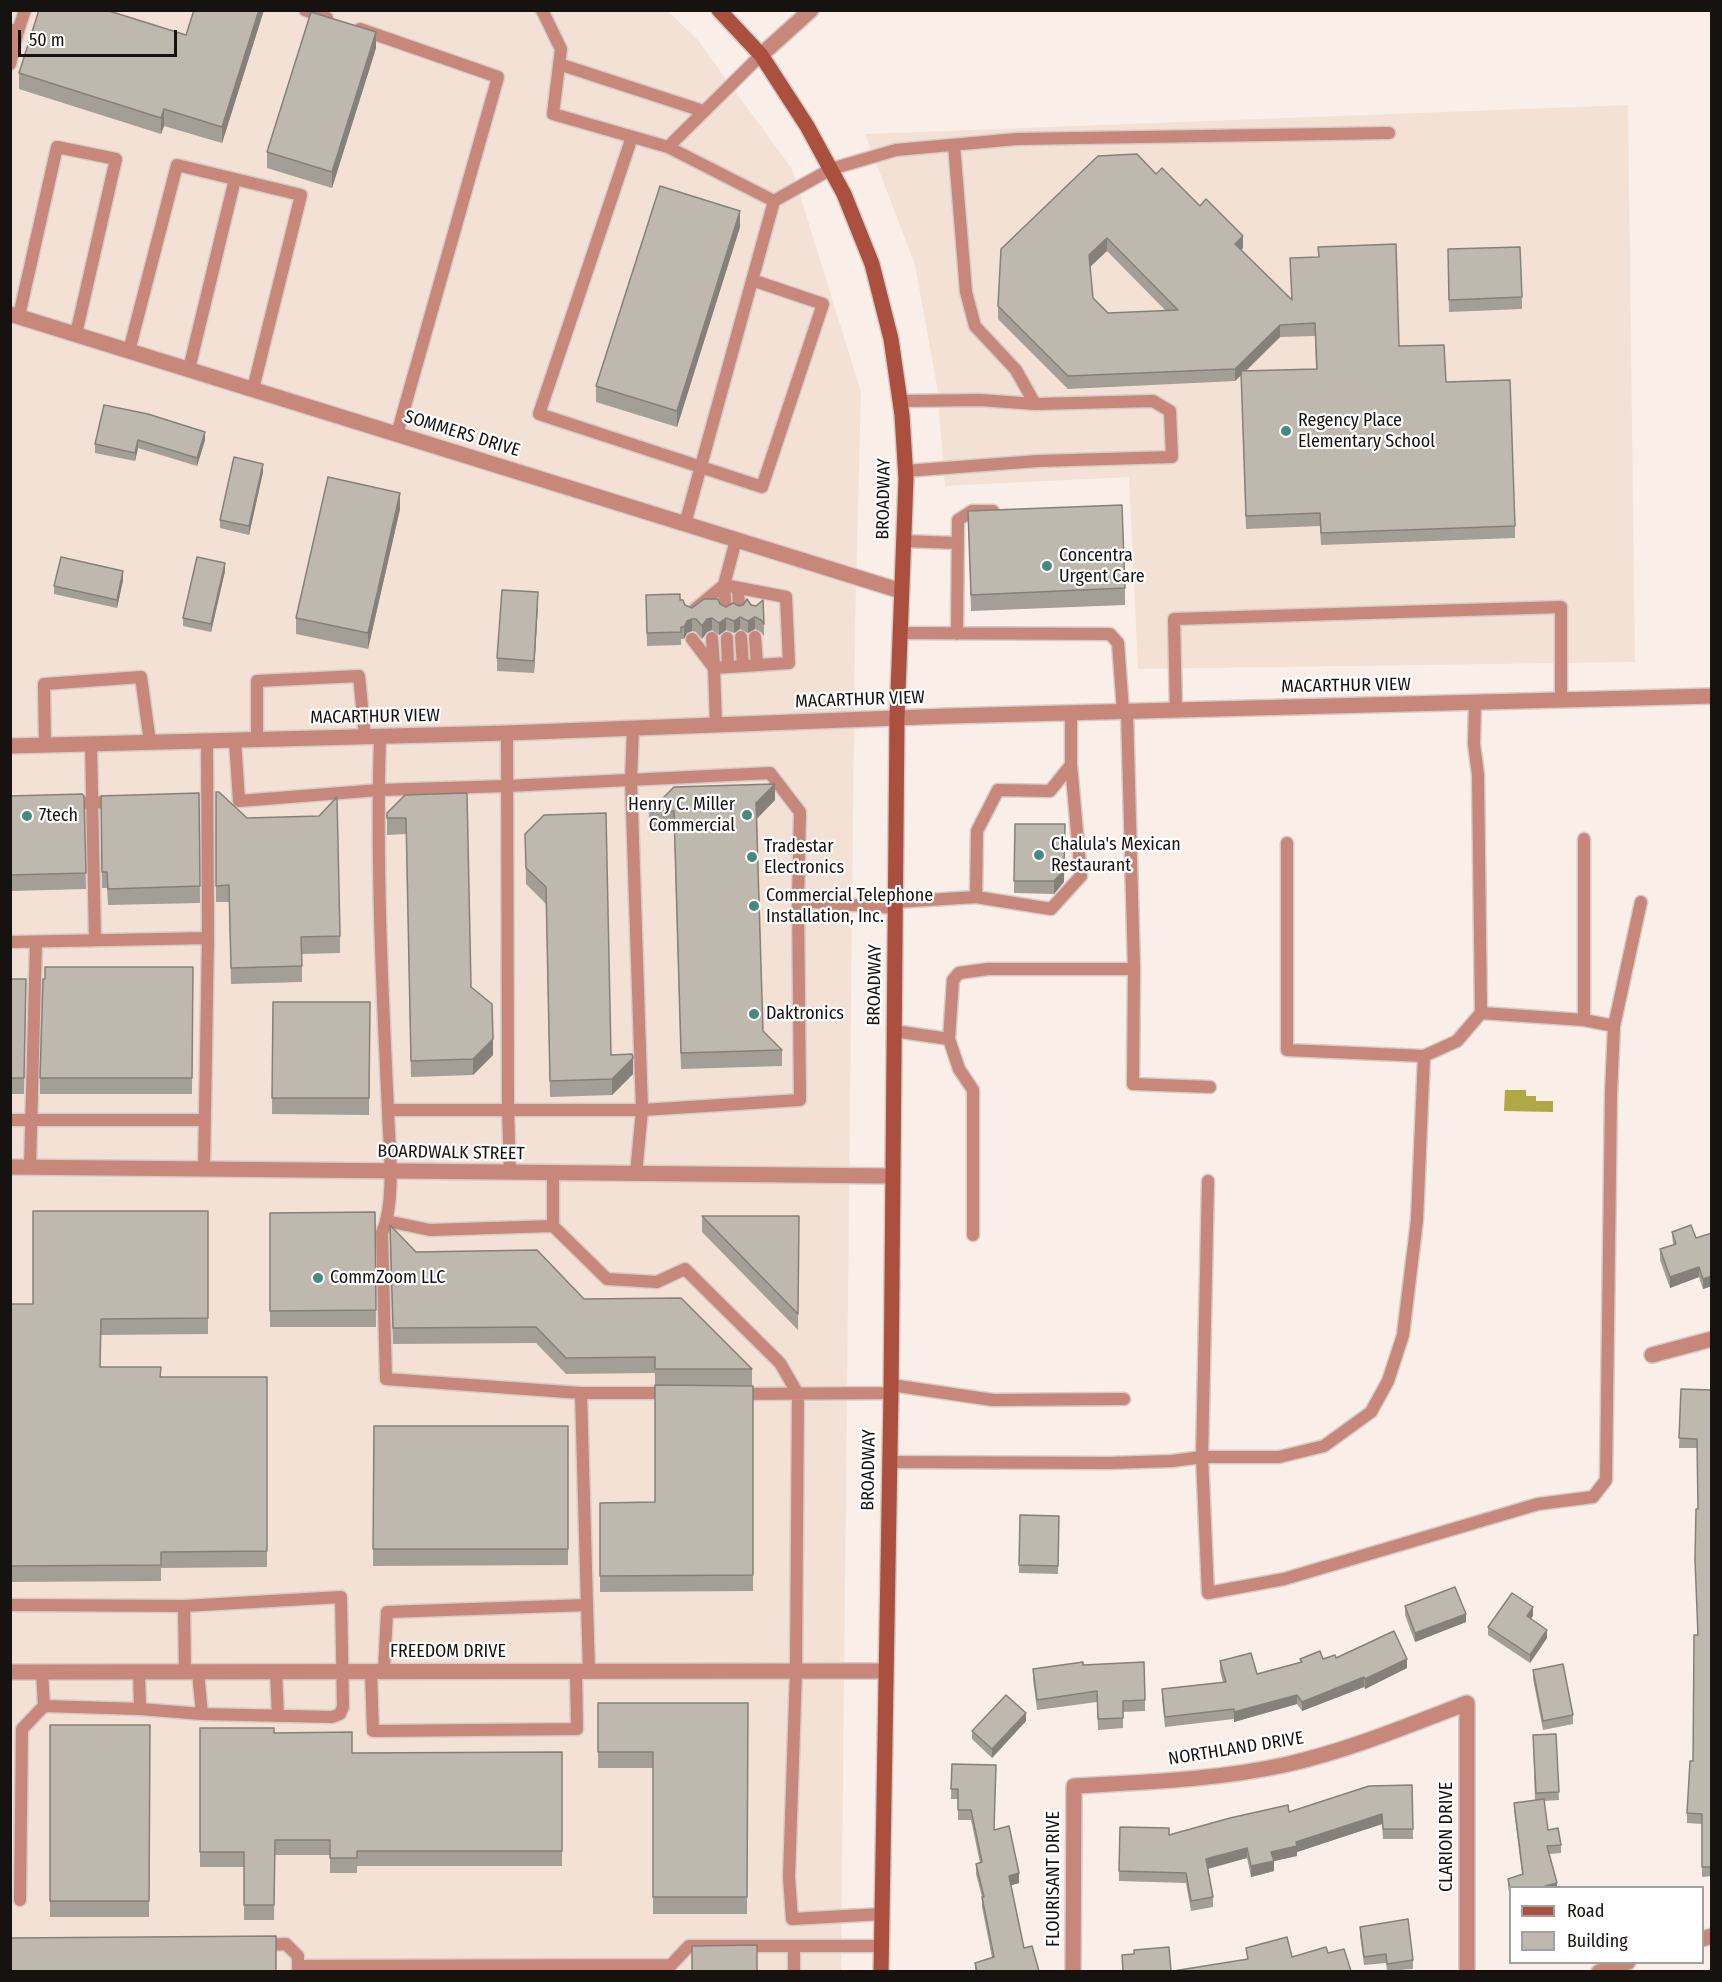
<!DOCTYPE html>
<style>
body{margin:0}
#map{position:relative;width:1722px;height:1982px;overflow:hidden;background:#faefe8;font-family:"Fira Sans Condensed",sans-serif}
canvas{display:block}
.frame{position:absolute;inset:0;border:12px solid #161210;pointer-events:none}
.legend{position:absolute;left:1509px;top:1886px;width:195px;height:78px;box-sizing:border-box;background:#fff;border:2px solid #a2a09f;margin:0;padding:8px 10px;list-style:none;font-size:18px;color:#161210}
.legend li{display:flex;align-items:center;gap:12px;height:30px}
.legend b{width:30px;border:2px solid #a2a09f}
.scale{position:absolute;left:18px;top:30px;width:159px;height:27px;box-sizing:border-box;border:3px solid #161210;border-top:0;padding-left:8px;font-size:18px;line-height:21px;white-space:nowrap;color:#161210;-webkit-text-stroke:4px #fff;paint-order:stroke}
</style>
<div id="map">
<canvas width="1722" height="1982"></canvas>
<div class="frame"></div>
<ul class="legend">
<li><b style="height:8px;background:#ab503f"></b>Road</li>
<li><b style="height:16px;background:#beb8af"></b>Building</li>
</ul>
<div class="scale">50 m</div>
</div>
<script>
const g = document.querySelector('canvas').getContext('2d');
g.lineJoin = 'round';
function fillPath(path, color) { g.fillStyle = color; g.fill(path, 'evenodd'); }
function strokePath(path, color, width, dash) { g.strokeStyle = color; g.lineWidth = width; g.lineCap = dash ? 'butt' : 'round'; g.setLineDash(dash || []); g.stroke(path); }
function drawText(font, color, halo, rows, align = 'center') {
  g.font = font + ' "Fira Sans Condensed",sans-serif'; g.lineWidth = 4.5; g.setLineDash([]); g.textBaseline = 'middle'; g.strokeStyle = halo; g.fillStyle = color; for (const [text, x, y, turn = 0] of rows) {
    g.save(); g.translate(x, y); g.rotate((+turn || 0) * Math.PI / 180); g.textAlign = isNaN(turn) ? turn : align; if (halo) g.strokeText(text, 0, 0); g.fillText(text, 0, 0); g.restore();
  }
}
const built = new Path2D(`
 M11,11h657l29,28 95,130 69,223 -6,236 -14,1343 -830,1z
 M1628,105l7,557 -497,7 -9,-192 -184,9 -8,-100 -22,-121 -50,-131z`);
const water = new Path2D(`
 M1505,1090h21v6h10v5h17v11l-49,-1z`);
const service = new Path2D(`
 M305,10l22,8
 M542,10l19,39 -8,65 115,33
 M360,29l138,48 -101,357
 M12,30l6,1 7,-21
 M761,55l-93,92 106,54
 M10,64l8,-33
 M559,64l144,47
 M632,137l-93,277 223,73 61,-183 -71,-24
 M954,145l12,147 9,34 41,44 19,34
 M19,316l38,-169 59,12 -40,175
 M129,351l48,-186 124,30 -48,194
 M189,369l46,-190
 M900,401l80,-1 55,4 118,-3 17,10 2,46 -134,4 -133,10
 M685,524l89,-323 57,-32 65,-19 121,-11 372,-6
 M903,541l54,2
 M724,585l2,26
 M738,588l1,22
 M695,609l29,-24
 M900,633l210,1 8,9 5,68
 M957,634l1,-114 14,-9h21
 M741,637l2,29
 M755,637l2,28
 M712,638l2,28
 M727,638l1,29
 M692,639l22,29
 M1475,702l-1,42 4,31 3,238
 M1176,710l-2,-91 387,-12v93
 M1127,711l7,258
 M716,725l-2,-57 75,-5 -3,-66 -62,-12 12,-45
 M633,728l-2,52 11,330 -6,64
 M507,733l1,377 2,63
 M380,737c-4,125 2,249 8,373
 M235,740l4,61 140,-11 128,-4 263,-13 30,39 -2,89 98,7
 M257,740v-59l102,-5 6,61
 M91,744l4,196
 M45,745l-1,-61 97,-7 9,65
 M68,803l49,-1
 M1584,839v181
 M976,897l75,12 30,-33 -10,-111
 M896,902l80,-5 1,-66 21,-41 52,1 21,-26v-52
 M10,942l198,-4 -1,-197
 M1614,1026l27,-124
 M894,1031l55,8 10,30 14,21v145
 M949,1039l4,-59 6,-7 29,-4h146l-1,115 77,3
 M10,1120h195
 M30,1168l6,-226
 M204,1169l4,-231
 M1208,1181l-6,276 6,136 76,-14 254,-75 55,-7 13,-17 5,-386 3,-68 -30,-6 -103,-7 -24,28 -33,15 -137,-6v-207
 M387,1221l43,9 123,-4v-53
 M553,1226l54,53 50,3 28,-13 95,94 18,31 -2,277 -7,206 3,42 90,-5
 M891,1385l102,15 131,-1
 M581,1393l-195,-14 -4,-146c14,-32 7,-87 6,-123h254l158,-10 -2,-199
 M739,1394l152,-1
 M889,1462l219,1 64,-2 30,-4h77l45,-11 47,-34 17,-31 15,-46 14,-115 7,-164
 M10,1605l174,1 1,66
 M587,1605l-6,-212h90
 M184,1606l157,-9 2,110 -3,7 -8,3 -130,-3 -4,-42
 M276,1671l2,45
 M384,1671l3,-59 200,-7 2,66
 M42,1672l2,34 96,3 -1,-37
 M371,1672l2,59 204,-2 -1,-58
 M140,1709l62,5
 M20,1900l2,-171 22,-23
 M261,1945l25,-1 12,12v16
 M298,1966l373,-1 18,-19h192
 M794,1972v-26`);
const minor = new Path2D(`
 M761,55l50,-45
 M10,314l891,277
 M10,1167l881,9
 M1652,1355l60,-16
 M10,1672l875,-1
 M1702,1939l10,-3
 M1073,1972l1,-186c70,-4 141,-6 210,-21 63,-14 123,-39 183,-62v269
 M1599,1972l29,-10`);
const tertiary = new Path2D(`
 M10,746l497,-13 441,-17 764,-20`);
const secondary = new Path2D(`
 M719,10l42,45 46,71 37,68 28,70 19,75 11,76 4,64 -9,239 -6,675 -10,579`);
const wall = new Path2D(`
 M194,10h70l-42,133 -58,-17 -3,8 -142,-45v-16l167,-38z
 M376,48l-44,140 -65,-20v-16z
 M1156,174l87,74 -2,2 50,50 108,46 47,36 69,144v12l-194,7 -1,-19 -74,3 -5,-154 -6,6 -167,8 -70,-70v-13zM1107,251l59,60 -58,2 -15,-15 -3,-32zM1315,336l1,33 -70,2 34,-34z
 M740,227l-63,200 -81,-25v-16z
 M1448,262l74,35v12l-73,3z
 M104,405l101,35 -8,26 -59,-18 -3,13 -40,-8v-9z
 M263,472l-14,63 -29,-7v-8z
 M400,509l-32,140 -72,-15v-16z
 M968,511l157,77v17l-154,6z
 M225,571l-14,61 -28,-6v-8z
 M123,580l-6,28 -63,-14v-8z
 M680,600l5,5 7,3 28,-4 6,3 25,-2 5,1 8,18v12l-3,-4 -6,-3 -7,4 -8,-4 -6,4 -8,-3 -7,5 -7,-5 -5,2 -5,7 -6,-7 -4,-1 -5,2 -3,6h-3v6l-34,1 -1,-39z
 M538,604l-4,69 -37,-2v-13z
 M216,792l31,26 93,118v17l-38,1v28l-71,2 -2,-82h-13z
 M199,793l1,110 -92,2 -1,-17h-5l-1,-92z
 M405,795l66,192 22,68 -20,20 -62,2 -5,-243 -19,1v-22z
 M10,796h74l2,93 -76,2z
 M775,800l-18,19 6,212 19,19v16l-101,3 -7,-241 -25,1v-17z
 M1015,824l49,58 -10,12 -40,-1z
 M525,834l86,221 22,19 -21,21 -62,2 -4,-193 -20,-20z
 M193,967l-1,127h-152v-16z
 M10,979h16l-2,115h-14z
 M273,1002h97l-1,113 -97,-1z
 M208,1211v123l-107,1 -1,32 60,10h107v190l-106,1v13l-151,1v-278h23z
 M375,1212l1,115h-106v-114z
 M702,1216h97l-1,114 -96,-98z
 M1672,1232l24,6 16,-5v53l-9,3 -4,-12 -29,11 -10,-28v-11l13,-4z
 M390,1241l26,11 168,47 168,70v17l-97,-1v-12l-89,1 -30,-31 -143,1z
 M753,1386v205l-153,1v-89l55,-1z
 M1681,1389l31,1v486l-10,1v-53l-15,-1v-10l6,-52 4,-126 1,-126 -1,-61h-18z
 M374,1426h194v139l-195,1z
 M1020,1515l39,1 -1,58 -39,-1z
 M1405,1606l61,16 -51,20 -10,-27z
 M1533,1616l-3,3 17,19 -17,25 -42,-28v-8z
 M1336,1658l71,10 -42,21 -1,-2 -62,24 -5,-7 -63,18v-3l-69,8 -3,-28v-10l61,-7 -3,-11v-10l37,13 43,-12v-3h23z
 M1083,1665l62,35v11l-22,1v16l-25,2 -1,-28 -60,8 -4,-31v-10z
 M1533,1670l40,45v9l-30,6 -10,-51z
 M598,1703h150l-1,211h-94v-146h-55z
 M1026,1721l-34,37 -20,-19v-8z
 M50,1725h100l-1,192h-99z
 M200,1728l74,5 78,20 210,-1v114h-205v7h-27v-18h-55l-1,65h-30v-53h-44z
 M1556,1734l3,66 -15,1 4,29 13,15v8l-12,1 8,33h-47v9l-2,-9v-8l14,-5 -8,-63v-8l21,-3 -2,-57z
 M952,1764l42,66 25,53 -8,2 13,63 15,23h-64v-8l17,-5 -10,-51v-10l-6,-23v-10l4,-1 -9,-43h-13v-21h-7z
 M1412,1785l1,54h-30l-1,-15 -85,28v4l-23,5v10l-23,6 -4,-19 -39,11 5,28v10l-22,4 -5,-28 -67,-2v-10l50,-36 120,-23z
 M1360,1927l53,33v9l-26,2 -1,-8 -22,2 -4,-30z`);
const shadedWall = new Path2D(`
 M259,10h5l-42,133v-16z
 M376,32v16l-44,140v-16z
 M164,109v17l-3,8v-16z
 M740,211v16l-63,200v-16z
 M1243,236v12l-8,8v-12z
 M1107,238v13l-18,17v-13z
 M1280,325v12l-45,44v-12z
 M205,432v8l-8,26v-8z
 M138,440v8l-3,13v-8z
 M263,464v8l-14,63v-9z
 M400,493v16l-32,140v-16z
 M225,563v8l-14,61v-8z
 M123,571v9l-6,28v-8z
 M538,592v12l-4,69v-12z
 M740,617v12l-6,4v-12z
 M755,617v12l-7,4v-12z
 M712,618v12l-5,2 -5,7v-13l5,-7z
 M726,618v12l-7,5v-12z
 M692,619v12l-5,2 -3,6v-12l3,-6z
 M775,784v16l-19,19v-16z
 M1065,824l-1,58 -10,12v-13z
 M493,1039v16l-20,20v-16z
 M633,1058v16l-21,21v-16z
 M1699,1267v10l-29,11v-11z
 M1712,1276v10l-9,3v-10z
 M1533,1607v9l-6,8v-8z
 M1466,1614v8l-51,20v-9z
 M1547,1630v8l-17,25v-8z
 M1407,1659v9l-42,21v-10z
 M1364,1677v10l-62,24v-9z
 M1297,1695v9l-63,18v-10z
 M1026,1713v8l-34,37v-9z
 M1382,1814v10l-85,28v4l-23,5v10l-23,6v-11l20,-14 25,-10z
 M1247,1848v10l-41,11v-10z
 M1019,1873v10l-10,3v-10z
 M1557,1883v4h-12v-1z`);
const building = new Path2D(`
 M39,10h67l80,25 8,-25h65l-37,117 -58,-18 -3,9 -142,-45z
 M311,12l65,20 -44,140 -65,-20z
 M1137,154l19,20 6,-6 38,38 6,-7 37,37 -8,8 57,56 -2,-42 29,-1 -1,-10 78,-3 3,102 45,-1 2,37 64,-2 5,146 -194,7 -1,-20 -74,3 -5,-145 76,-2 -2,-46 -35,2 -45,44 -167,7 -70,-70 3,-57 97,-93zM1107,238l71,72 -70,3 -15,-15 -4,-43z
 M660,186l80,25 -63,200 -81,-25z
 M1520,247l2,50 -73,3 -1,-51z
 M104,405l44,9 57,18 -8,26 -59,-18 -3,13 -40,-9z
 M234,457l29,7 -14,62 -29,-6z
 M328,477l72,16 -32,140 -72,-15z
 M1122,505l3,83 -154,7 -3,-84z
 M61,557l62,14 -6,29 -63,-14z
 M197,557l28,6 -14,61 -28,-6z
 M502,590l36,2 -4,69 -37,-3z
 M680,594v6h3l2,5 7,3 12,-9h14l2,5 6,3 7,-4 6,3 4,-1 4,-6 4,6 5,1 7,-6 1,24 -3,-4 -6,-3 -7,4 -8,-4 -6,4 -8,-3 -7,5 -7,-5 -5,1 -5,7 -6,-7h-4l-5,2 -3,6h-3v5l-34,1 -1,-38z
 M775,784l-19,19 7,228 19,19 -101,3 -7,-242 -25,1 25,-25z
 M216,792h3l28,26 72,-2 18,-19 3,139 -39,1 1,29 -71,2 -2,-83 -13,1z
 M199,793l1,93 -92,3 -1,-17h-5l-1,-76z
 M467,793l4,194 21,17 1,35 -20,20 -62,2 -5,-243h-19v-5l18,-18z
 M82,794l2,2 2,77 -76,2v-79z
 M606,813l5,242 21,-1 1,4 -21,21 -62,2 -4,-194 -20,-19 -1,-34 19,-19z
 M1015,824h50l-1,46 -10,11h-40z
 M45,967h148l-1,111h-152l3,-99h2z
 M10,979h16l-2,99h-14z
 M273,1002h97l-1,96h-97z
 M33,1211h175v107l-107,1 -1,48h61l-1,10h107v174l-106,1v13l-151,1v-262h23z
 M375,1212l1,98 -106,1v-98z
 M702,1216h97l-1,98z
 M390,1225l26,27 121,-2 47,49 97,-1 71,71h-97v-12l-89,1 -30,-31 -143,1z
 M1691,1225l5,13 16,-5v43l-9,3 -4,-12 -29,10 -10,-28 16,-5 -4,-12z
 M655,1385l98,1v189l-153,1v-73l55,-1z
 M1681,1389l31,1v477h-10v-53l-15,-1 3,-52h3l1,-126h4l-3,-75 1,-51h2l-1,-70 -18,-1z
 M374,1426h194v123h-195z
 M1020,1515l39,1 -1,50 -39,-1z
 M1455,1587l11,27 -51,19 -10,-27z
 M1512,1593l21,14 -6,9 20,14 -17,25 -42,-28z
 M1394,1631l13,28 -42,20 -1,-2 -62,25 -5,-7 -63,17v-3l-69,8 -3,-28 64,-7 -6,-21 31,-8 6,21 45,-12 -2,-3 20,-8 3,8 12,-4 1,3z
 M1083,1662v3l61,-3 1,38 -22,1v17l-25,1 -1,-28 -60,9 -4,-31z
 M1563,1664l10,51 -30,6 -10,-51z
 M1006,1695l20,18 -34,36 -20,-18z
 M598,1703h150l-1,194h-94v-145h-55z
 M50,1725h100l-1,176h-99z
 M200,1728h74v5l78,-1v21l210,-1v99h-205v7h-27v-18h-55l-1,65h-30v-53h-44z
 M1556,1734l3,58 -23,1 -3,-58z
 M952,1764l44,1 -2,65 15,-4 10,47 -10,3 15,72 8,-2 7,25h-62l-2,-8 19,-6 -12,-60h2l-8,-33 6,-2 -11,-52h-13v-21h-7z
 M1412,1785l1,44h-30l-1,-15 -86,28 1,4 -26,6 3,9 -23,5 -4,-18 -41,11 7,38 -22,4 -5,-28 -67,-2 1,-44 49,1v7l61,-17 58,-13 1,7 80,-26z
 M1544,1799l4,31 10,-2 3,17 -14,1 10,37 -12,3v1l-35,1 -2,-9 15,-5 -9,-71z
 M1408,1919l5,41 -26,4 -1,-10 -22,3 -4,-30z
 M276,1936v35h-266v-33z
 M1287,1937l5,20 34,-10 2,6 16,-4 7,22h-178l75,-12 -2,-11z
 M757,1945v26h-65v-25z
 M1169,1947l2,24h-48l-1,-16 12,-1v-4z`);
const markers = [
 [1286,431,6,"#478a7c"],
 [1047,566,6,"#478a7c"],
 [747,815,6,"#478a7c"],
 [27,816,6,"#478a7c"],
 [1039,855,6,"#478a7c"],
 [752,857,6,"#478a7c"],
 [754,906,6,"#478a7c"],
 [754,1014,6,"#478a7c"],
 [318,1278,6,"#478a7c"]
];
const poiNames = [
 ["Regency Place",1298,421],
 ["Elementary School",1298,442],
 ["Concentra",1059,556],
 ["Urgent Care",1059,577],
 ["Henry C. Miller",735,805,"right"],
 ["Commercial",735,826,"right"],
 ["7tech",39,816],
 ["Chalula's Mexican",1051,845],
 ["Restaurant",1051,866],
 ["Tradestar",764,847],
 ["Electronics",764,868],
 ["Commercial Telephone",766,896],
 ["Installation, Inc.",766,917],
 ["Daktronics",766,1014],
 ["CommZoom LLC",330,1278]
];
const streetNames = [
 ["SOMMERS DRIVE",462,434,17],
 ["BROADWAY",884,499,-89],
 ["MACARTHUR VIEW",1346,686,-1],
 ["MACARTHUR VIEW",860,700,-2],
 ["MACARTHUR VIEW",375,717,-1],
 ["BROADWAY",875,985,-89],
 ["BOARDWALK STREET",451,1153,1],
 ["BROADWAY",869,1470,-89],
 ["FREEDOM DRIVE",448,1652],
 ["NORTHLAND DRIVE",1236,1749,-9],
 ["CLARION DRIVE",1447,1837,-90],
 ["FLOURISANT DRIVE",1054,1879,-90]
];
fillPath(built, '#f3e1d5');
fillPath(water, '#afa844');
strokePath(service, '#d6ccc5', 15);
strokePath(minor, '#d6ccc5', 18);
strokePath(tertiary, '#d6ccc5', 18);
strokePath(secondary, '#d6ccc5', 18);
strokePath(service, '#c7877a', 12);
strokePath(minor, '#c7877a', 15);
strokePath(tertiary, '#c7877a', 15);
strokePath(secondary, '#ab503f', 15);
fillPath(wall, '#a39e96');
fillPath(shadedWall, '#85817a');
fillPath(building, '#beb8af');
strokePath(building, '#85817a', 1.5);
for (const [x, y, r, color] of markers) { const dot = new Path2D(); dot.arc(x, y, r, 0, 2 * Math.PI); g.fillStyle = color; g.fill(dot); strokePath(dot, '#fff', 2); }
drawText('18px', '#161210', '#fff', poiNames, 'left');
drawText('18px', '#161210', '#fff', streetNames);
</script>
